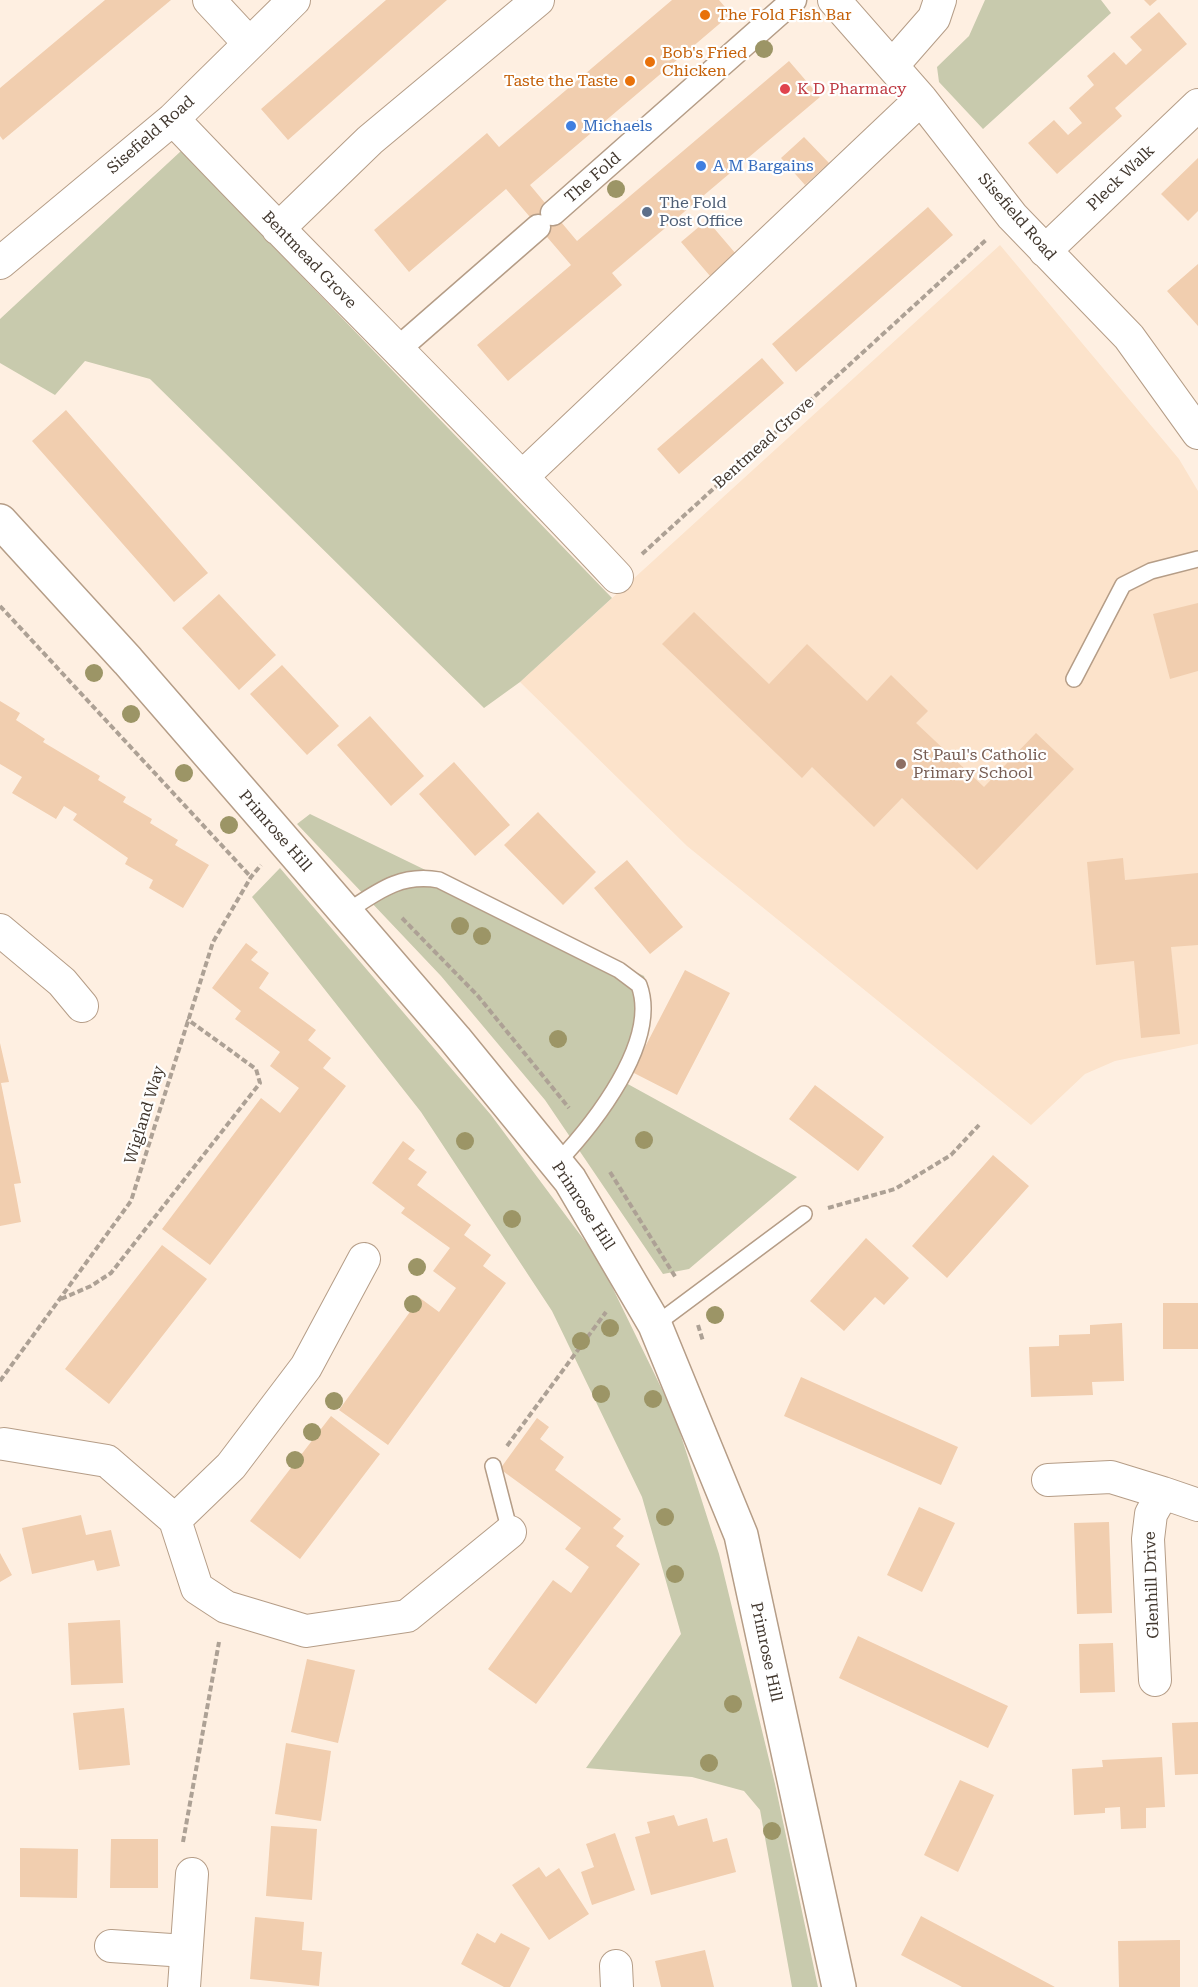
<!DOCTYPE html>
<style>
body{margin:0}
canvas{display:block;background:#feefe1}
</style>
<canvas width="1198" height="1987"></canvas>
<script>
const g = document.querySelector('canvas').getContext('2d');
g.lineJoin = 'round';
function fillPath(path, color) { g.fillStyle = color; g.fill(path, 'evenodd'); }
function strokePath(path, color, width, dash) { g.strokeStyle = color; g.lineWidth = width; g.lineCap = dash ? 'butt' : 'round'; g.setLineDash(dash || []); g.stroke(path); }
function drawText(font, color, halo, rows, align = 'center') {
  g.font = font + ' "Roboto Serif",serif'; g.lineWidth = 4.5; g.setLineDash([]); g.textBaseline = 'middle'; g.strokeStyle = halo; g.fillStyle = color; for (const [text, x, y, turn = 0] of rows) {
    g.save(); g.translate(x, y); g.rotate((+turn || 0) * Math.PI / 180); g.textAlign = isNaN(turn) ? turn : align; if (halo) g.strokeText(text, 0, 0); g.fillText(text, 0, 0); g.restore();
  }
}
const built = new Path2D(`
 M1000,245l179,214 19,32v553l-83,17 -30,13 -54,51 -344,-279 -167,-164z`);
const green = new Path2D(`
 M985,0h116l10,13 -128,116 -44,-47 -2,-15 32,-31z
 M181,151l431,447 -92,84 -36,26 -334,-329 -65,-18 -30,34 -55,-32v-44z
 M310,814l334,162 6,21 -35,80 182,100 -108,92 -26,5 -118,-174 -104,-124 -144,-152z
 M280,868l211,247 108,145 75,154 45,140 56,230 43,203h-26l-32,-177 -16,-19 -52,-14 -106,-9 95,-134 -39,-137 -90,-186 -131,-199 -169,-215z`);
const building = new Path2D(`
 M105,0h66l-168,140 -3,-4v-48z
 M386,0h61l-159,140 -27,-31z
 M672,0h47l12,14 -201,171 47,56 212,-180 31,36 -208,176 10,12 -114,96 -31,-36 94,-80 -65,-76 -97,83 -35,-42 113,-97 12,14z
 M1144,0h13l-7,6z
 M1159,12l28,32 -72,64 7,8 -65,58 -29,-31 26,-23 14,15 14,-12 -13,-15 25,-23 -7,-9 27,-24 12,13 16,-15 -12,-13z
 M804,137l25,26 -24,22 -24,-27z
 M1198,158v53l-10,10 -27,-27z
 M928,207l25,28 -157,137 -24,-28z
 M707,220l29,34 -26,22 -29,-34z
 M1198,264v62l-31,-35z
 M762,358l22,25 -105,91 -22,-25z
 M66,410l142,163 -34,29 -142,-161z
 M219,594l57,61 -37,35 -57,-62z
 M1198,603v68l-28,8 -17,-65z
 M694,612l75,72 38,-40 60,57 24,-26 37,36 -12,12 68,64 52,-54 38,36 -97,101 -75,-72 -28,29 -62,-60 -10,11 -140,-134z
 M282,665l57,61 -32,29 -57,-61z
 M0,701l20,12 -4,7 29,19 -2,3 57,34 -2,4 28,17 -3,5 29,17 -2,4 28,17 -3,5 34,20 -26,43 -34,-20 4,-8 -28,-16 3,-6 -55,-38 4,-6 -13,-8 -8,13 -44,-26 10,-16 -22,-13z
 M370,716l54,60 -33,30 -54,-61z
 M454,762l56,63 -35,31 -56,-62z
 M538,812l58,60 -33,33 -59,-60z
 M1123,858l2,22 73,-7v72l-27,2 9,87 -39,4 -7,-77 -38,4 -9,-103z
 M627,860l56,67 -33,27 -56,-66z
 M246,943l12,9 -7,8 18,13 -10,15 57,42 -8,10 23,18 -8,10 23,18 -136,179 -48,-36 99,-131 19,15 19,-25 -29,-22 10,-14 -45,-33 6,-8 -29,-23z
 M685,970l45,23 -53,102 -45,-23z
 M0,1043l9,39 -8,1 20,100 -7,1 7,38 -21,4z
 M815,1085l69,52 -26,34 -69,-52z
 M403,1141l12,9 -7,9 19,13 -10,13 54,40 -7,10 27,20 -8,11 23,17 -118,162 -49,-35 81,-112 19,14 17,-24 -23,-17 17,-23 -49,-35 4,-5 -33,-25z
 M993,1155l36,31 -82,92 -35,-32z
 M866,1238l43,40 -25,27 -9,-8 -31,34 -34,-30z
 M162,1245l45,34 -98,125 -44,-35z
 M1163,1303h35v46h-35z
 M1122,1323l2,58 -32,1 1,13 -62,2 -2,-50 30,-1v-11l31,-1v-9z
 M801,1377l157,70 -17,38 -157,-69z
 M331,1416l49,38 -80,105 -50,-38z
 M537,1418l12,9 -9,12 24,18 -9,13 66,49 -8,9 11,8 -8,10 24,18 -104,140 -48,-35 65,-89 18,13 18,-26 -24,-18 16,-21 -81,-59z
 M919,1507l36,16 -33,69 -35,-17z
 M81,1515l5,20 25,-5 9,36 -23,5 -3,-11 -62,14 -10,-46z
 M1109,1522l3,91 -35,1 -3,-91z
 M0,1553l12,22 -12,7z
 M120,1620l3,63 -52,2 -3,-62z
 M858,1636l150,70 -20,42 -149,-70z
 M1113,1643l2,49 -35,1 -1,-49z
 M307,1659l48,11 -17,73 -47,-11z
 M124,1708l6,57 -51,5 -6,-57z
 M1198,1722v52l-23,1 -3,-52z
 M286,1743l45,8 -10,70 -46,-7z
 M1162,1757l3,50 -19,1v20l-25,1 -1,-22 -15,1v5l-31,2 -2,-46 31,-2 -1,-7z
 M960,1780l34,15 -36,77 -34,-17z
 M674,1815l4,11 29,-8 6,24 14,-4 9,34 -85,23 -16,-58 15,-4 -3,-11z
 M271,1826l46,3 -5,71 -46,-4z
 M615,1833l20,57 -43,15 -11,-33 13,-5 -8,-23z
 M111,1839h47v49h-48z
 M20,1848l58,1 -1,49 -57,-1z
 M539,1867l7,10 13,-9 30,46 -40,26 -37,-55z
 M921,1916l134,71h-93l-61,-32z
 M255,1917l49,5 -2,28 20,2 -3,34 -69,-7z
 M477,1933l18,10 6,-10 29,15 -20,39h-6l-43,-23z
 M1180,1940v47h-61l-1,-46z
 M705,1950l9,37h-53l-6,-26z`);
const path = new Path2D(`
 M642,554l344,-314
 M0,606l251,271
 M402,918l76,78 91,112
 M610,1172l66,106
 M828,1208l67,-19 56,-34 28,-30
 M61,1299l30,-13 20,-13 149,-190 -4,-14 -69,-50
 M698,1325l5,16
 M0,1381l131,-180 82,-259 38,-65 10,-12
 M507,1446l99,-134
 M183,1842l36,-200`);
const service = new Path2D(`
 M1074,679l49,-94 28,-14 47,-12
 M345,913c32,-21 55,-40 94,-33l180,90 20,15c21,57 -46,140 -83,179
 M655,1325l149,-111
 M493,1466l17,66`);
const pedestrian = new Path2D(`
 M553,213l241,-213
 M397,350l141,-123`);
const minor = new Path2D(`
 M209,0l39,42
 M834,0l87,99 91,117 117,121 69,96
 M892,66l42,-48 6,-18
 M173,119c146,154 299,302 444,458
 M278,229l92,-89 168,-140
 M1045,251l153,-146
 M0,263l173,-144 121,-119
 M523,476l398,-377
 M0,930l62,52 20,24
 M4,1444l103,17 68,59 22,68 29,19 80,24 101,-15 103,-84
 M1048,1480l63,-3 52,16
 M175,1520l56,-54 75,-99 58,-108
 M1155,1680l-7,-141 3,-25 12,-21 35,12
 M111,1946l75,5
 M616,1966l1,21
 M184,1987l8,-113`);
const tertiary = new Path2D(`
 M0,521l128,140 146,168 181,210 115,141 85,145 86,210 98,452`);
const trees = [
 [764,49],
 [616,189],
 [94,673],
 [131,714],
 [184,773],
 [229,825],
 [460,926],
 [482,936],
 [558,1039],
 [644,1140],
 [465,1141],
 [512,1219],
 [417,1267],
 [413,1304],
 [715,1315],
 [610,1328],
 [581,1341],
 [601,1394],
 [653,1399],
 [334,1401],
 [312,1432],
 [295,1460],
 [665,1517],
 [675,1574],
 [733,1704],
 [709,1763],
 [772,1831]
];
const markers = [
 [705,15,6,"#e8710a"],
 [650,62,6,"#e8710a"],
 [630,81,6,"#e8710a"],
 [785,89,6,"#e0444e"],
 [571,126,6,"#3f7fe0"],
 [701,166,6,"#3f7fe0"],
 [647,212,6,"#5c6f8a"],
 [901,764,6,"#8d6e63"]
];
const foodNames = [
 ["The Fold Fish Bar",717,15],
 ["Bob's Fried",662,53],
 ["Chicken",662,71],
 ["Taste the Taste",618,81,"right"]
];
const healthNames = [
 ["K D Pharmacy",797,89]
];
const shopNames = [
 ["Michaels",583,126],
 ["A M Bargains",713,166]
];
const streetNames = [
 ["Sisefield Road",151,135,-41],
 ["The Fold",593,178,-41],
 ["Pleck Walk",1121,178,-44],
 ["Sisefield Road",1017,217,49],
 ["Bentmead Grove",309,260,46],
 ["Bentmead Grove",764,443,-42],
 ["Primrose Hill",275,831,49],
 ["Wigland Way",145,1115,-73],
 ["Primrose Hill",583,1206,57],
 ["Glenhill Drive",1152,1585,-92],
 ["Primrose Hill",766,1652,78]
];
const serviceNames = [
 ["The Fold",659,203],
 ["Post Office",659,221]
];
const educationNames = [
 ["St Paul's Catholic",913,755],
 ["Primary School",913,773]
];
fillPath(built, '#fce3cb');
fillPath(green, '#c8caad');
fillPath(building, '#f1ceaf');
strokePath(service, '#b59d87', 18);
strokePath(pedestrian, '#b59d87', 27);
strokePath(minor, '#b59d87', 34);
strokePath(tertiary, '#b59d87', 36);
strokePath(path, '#ada195', 4, [6, 3]);
strokePath(service, '#fff', 15);
strokePath(pedestrian, '#fff', 24);
strokePath(minor, '#fff', 32);
strokePath(tertiary, '#fff', 33);
g.fillStyle = '#9c9566';
for (const [x, y] of trees) { g.beginPath(); g.arc(x, y, 9, 0, 2 * Math.PI); g.fill(); }
for (const [x, y, r, color] of markers) { const dot = new Path2D(); dot.arc(x, y, r, 0, 2 * Math.PI); g.fillStyle = color; g.fill(dot); strokePath(dot, '#fff', 2); }
drawText('16px', '#c56008', '#fff', foodNames, 'left');
drawText('16px', '#be3a42', '#fff', healthNames, 'left');
drawText('16px', '#366cbe', '#fff', shopNames, 'left');
drawText('16px', '#41372e', '#fff', streetNames);
drawText('16px', '#4e5e75', '#fff', serviceNames, 'left');
drawText('16px', '#785e54', '#fff', educationNames, 'left');
</script>
